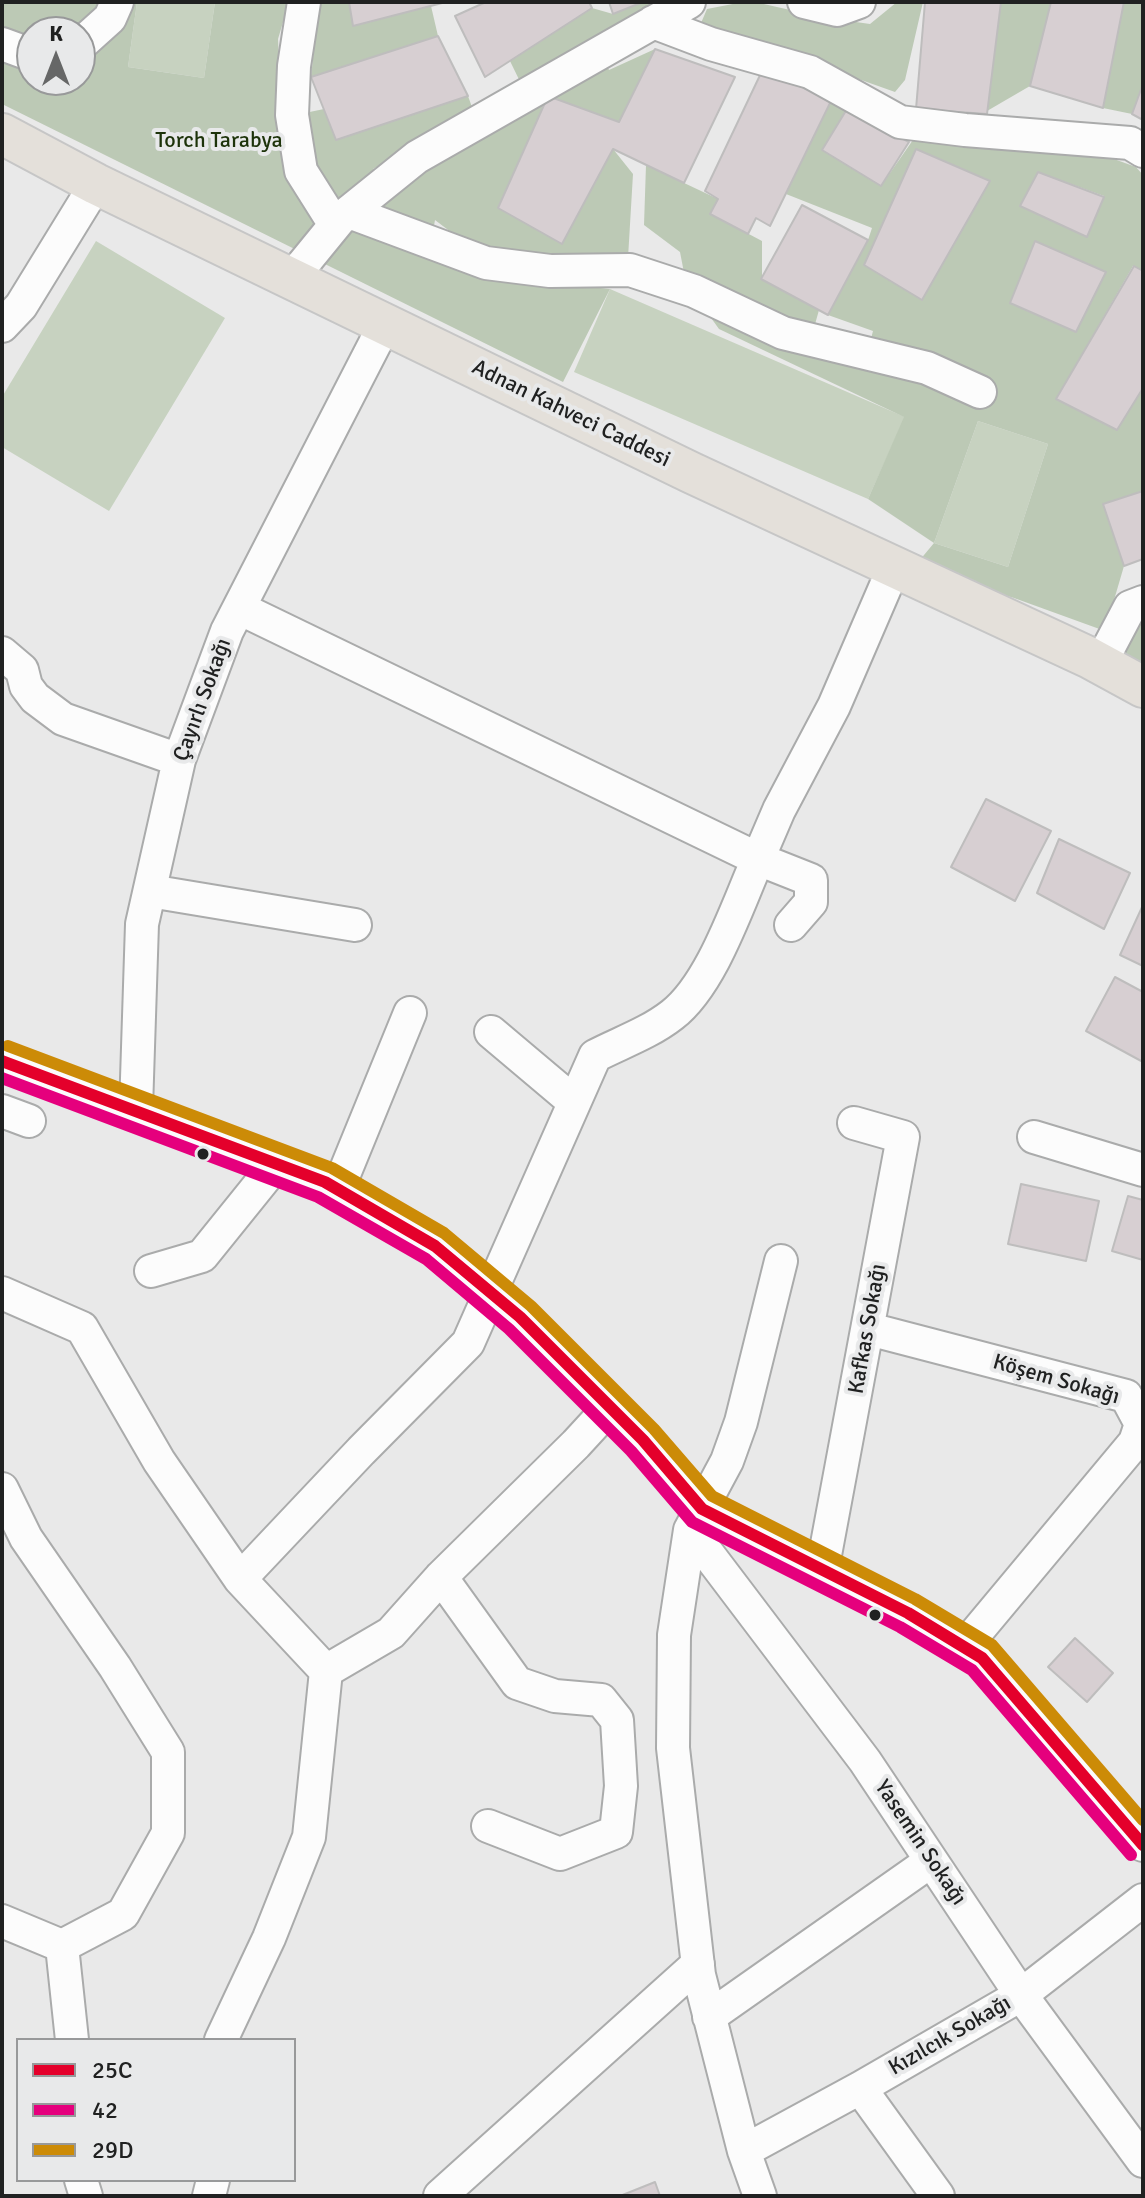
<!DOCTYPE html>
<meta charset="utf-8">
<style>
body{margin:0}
#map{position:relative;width:1145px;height:2198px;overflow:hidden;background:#e9e9e9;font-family:Signika,sans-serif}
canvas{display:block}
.frame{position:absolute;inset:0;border:4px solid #202121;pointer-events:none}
.legend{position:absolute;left:16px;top:2038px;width:280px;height:144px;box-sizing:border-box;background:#e8e9ea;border:2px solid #98999a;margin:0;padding:10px 14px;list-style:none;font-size:24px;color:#202121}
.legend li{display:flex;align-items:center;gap:16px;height:40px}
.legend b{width:40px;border:2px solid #98999a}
.north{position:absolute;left:16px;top:16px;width:80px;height:80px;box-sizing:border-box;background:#e8e9ea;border:2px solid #98999a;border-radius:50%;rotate:0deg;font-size:22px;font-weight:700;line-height:32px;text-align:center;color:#202121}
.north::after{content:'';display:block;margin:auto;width:28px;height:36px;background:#666767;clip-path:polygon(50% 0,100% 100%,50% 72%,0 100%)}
</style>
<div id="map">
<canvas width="1145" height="2198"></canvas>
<div class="frame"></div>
<ul class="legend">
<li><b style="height:10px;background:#e4002b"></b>25C</li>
<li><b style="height:10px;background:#e5007d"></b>42</li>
<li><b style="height:10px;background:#cc8b07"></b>29D</li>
</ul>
<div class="north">K</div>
</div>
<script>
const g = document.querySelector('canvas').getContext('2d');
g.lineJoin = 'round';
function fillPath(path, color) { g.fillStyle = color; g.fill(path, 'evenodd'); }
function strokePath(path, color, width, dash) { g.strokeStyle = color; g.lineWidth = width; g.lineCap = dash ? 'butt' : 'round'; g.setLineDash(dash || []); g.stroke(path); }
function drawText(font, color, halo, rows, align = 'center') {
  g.font = font + ' Signika,sans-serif'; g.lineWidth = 8; g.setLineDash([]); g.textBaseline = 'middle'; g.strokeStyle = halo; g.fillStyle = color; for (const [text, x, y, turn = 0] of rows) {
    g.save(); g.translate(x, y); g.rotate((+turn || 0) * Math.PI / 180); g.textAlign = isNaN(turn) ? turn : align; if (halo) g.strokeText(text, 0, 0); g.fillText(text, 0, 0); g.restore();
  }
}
const green = new Path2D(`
 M137,2h78l-11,76 -76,-11z
 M96,241l129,77 -116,193 -107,-64v-50z
 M610,289l295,128 -37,82 -294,-127z
 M978,421l70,23 -40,123 -74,-24z`);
const forest = new Path2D(`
 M2,2h135l-9,65 76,11 11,-76h74l-11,37 5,105 17,-30 24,-5 13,31 131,-44 5,14 -100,59 23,19 133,-88 -19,-39 82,-53 21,6 30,-12h41l-86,43 11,25 46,-21 -36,73 -71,-26 -50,111 64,36 51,-94 20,25 -5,84 -152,-7 -41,-31 -5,28 55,27 125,14 -47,93 -561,-278zM32,32h48v48h-48z
 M319,2h30l4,24 78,-20 7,30 -127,41z
 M743,2h12l66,15 49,7 27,-22h26l-18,78 -10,12 -194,-69 6,-14z
 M1001,2h50l-21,84 -43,25z
 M1124,2h19v82l-11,30 -29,-6z
 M832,99l15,10 -25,41 59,36 34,-49 185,17 36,13 7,8v96l-10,-5 -76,132 86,-10v103l-40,13 21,62 -10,34 17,9 12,-11v75l-38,-42 -91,-33 -100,-31 20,-24 -66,-44 36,-82 -185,-88 -33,-46 -6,-31 -36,-27 2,-60 72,34 -7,15 51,27v38l57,31 -7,25 4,18 47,17 10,-39 -45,-16 40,-75 4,-12 -86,-34zM1038,172l66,24 -17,40 -67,-30zM1035,241l70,31 -94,30zM978,421l70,23 -40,123 -74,-24z`);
const building = new Path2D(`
 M349,2h97l-93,24z
 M486,2h103l3,6 -107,69 -30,-61z
 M609,2h34l-30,12z
 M925,2h76l-14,112 -71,-5z
 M1051,2h73l-21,106 -73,-22z
 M438,36l30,60 -132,44 -25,-63z
 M655,49l80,28 -51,106 -71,-34 -51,95 -64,-36 50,-112 71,26z
 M762,71l70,28 -62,127 -14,-8 -8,16 -38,-20 8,-15 -13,-8z
 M1143,84v36l-11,-6z
 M847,109l62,33 -28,44 -59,-36z
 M916,149l74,32 -68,119 -58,-35z
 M1038,172l66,25 -17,40 -67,-31z
 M802,205l66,35 -40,75 -67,-36z
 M1035,241l71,31 -30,60 -66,-29z
 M1134,266l9,5v117l-26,42 -61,-31z
 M1143,491v68l-19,7 -21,-62z
 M986,799l65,32 -36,70 -64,-34z
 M1059,839l71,34 -26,56 -67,-36z
 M1143,905v61l-23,-11z
 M1115,977l28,15v70l-57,-31z
 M1021,1184l78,17 -13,60 -78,-17z
 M1128,1196l15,4v60l-31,-9z
 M1075,1638l38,35 -26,29 -39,-35z
 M655,2182l5,14h-40z`);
const minor = new Path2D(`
 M304,2l-10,64 -2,49 9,56 34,54
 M804,2l33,8 22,-8
 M653,22l58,22 99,28 90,50 65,8 165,13 13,8
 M2,44l30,11
 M80,45l30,-27 7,-16
 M349,212l137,51 64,8 80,-1 64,21 89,42 144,35 53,24
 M291,279l49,-60 77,-62 272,-155
 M2,326l19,-20 75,-122
 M239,608l519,251 21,-49 55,-104 60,-139
 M2,653l20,17 4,16 9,12 28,21 116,41
 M1100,664l30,-57 13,-5
 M150,891l205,34
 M491,1032l83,70
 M2,1061l323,121 110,64 85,71 123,123 59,69 206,104 74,45 161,187
 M136,1109l6,-185 37,-164 48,-129 158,-307
 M2,1111l27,10
 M1034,1137l109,33
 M338,1189l72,-176
 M151,1271l51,-15 75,-93
 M2,1293l80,35 77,133 81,118 86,92 65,-38 50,-56 135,-133 34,-37
 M869,1329l257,67 15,28 -6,18 -171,205
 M2,1489l24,49 89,129 53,85v81l-45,81 -61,32
 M690,1530l175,231 156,234 122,166
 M822,1571l81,-434 -49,-14
 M441,1577l76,106 38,13 46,4 16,20 4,66 -5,46 -56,22 -72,-28
 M240,1579l121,-128 107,-108 127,-287c25,-13 54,-23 77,-41 40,-31 65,-109 86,-156l53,21v22l-20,23
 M2,1921l60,25
 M62,1946l10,94
 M709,2017l222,-156
 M221,2040l48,-102 40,-101 17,-166
 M860,2088l78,108
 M744,2151l116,-63 161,-93 122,-95
 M81,2180l5,16
 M209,2196l4,-16
 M440,2196l258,-232
 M760,2196l-16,-45 -45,-176 -26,-227 1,-113 16,-105 37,-69 14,-39 40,-161`);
const major = new Path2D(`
 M2,134l94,50 596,289 396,184 55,30`);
const bus1 = new Path2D(`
 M2,1061l323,121 110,64 85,71 123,123 59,69 206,104 74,45 161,187`);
const bus2 = new Path2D(`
 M2,1078l316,119 108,62 83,70 122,122 61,71 208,105 72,43 159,185`);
const bus3 = new Path2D(`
 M8,1046l324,122 112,65 87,73 123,123 58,67 203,103 77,46 151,175`);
const markers = [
 [203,1154,7,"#202121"],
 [875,1615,7,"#202121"]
];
const parkNames = [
 ["Torch Tarabya",219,141]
];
const streetNames = [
 ["Adnan Kahveci Caddesi",571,414,26],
 ["Çayırlı Sokağı",203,700,-70],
 ["Kafkas Sokağı",868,1329,-80],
 ["Köşem Sokağı",1056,1380,16],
 ["Yasemin Sokağı",920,1843,56],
 ["Kızılcık Sokağı",950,2036,-30]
];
fillPath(green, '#c7d2c0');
fillPath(forest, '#bcc9b5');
fillPath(building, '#d7cfd2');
strokePath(building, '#bebdbd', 2);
strokePath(minor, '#aaabab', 36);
strokePath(major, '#c6c6c6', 44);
strokePath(minor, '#fcfcfc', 32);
strokePath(major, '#e4e0da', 40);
strokePath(bus1, '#e4002b', 12);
strokePath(bus2, '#e5007d', 12);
strokePath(bus3, '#cc8b07', 12);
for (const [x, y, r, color] of markers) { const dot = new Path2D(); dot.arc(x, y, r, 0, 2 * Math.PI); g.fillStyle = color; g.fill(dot); strokePath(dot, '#e8e9ea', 3); }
drawText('22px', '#1d330a', '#e8e9ea', parkNames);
drawText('22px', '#202121', '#e8e9ea', streetNames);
</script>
